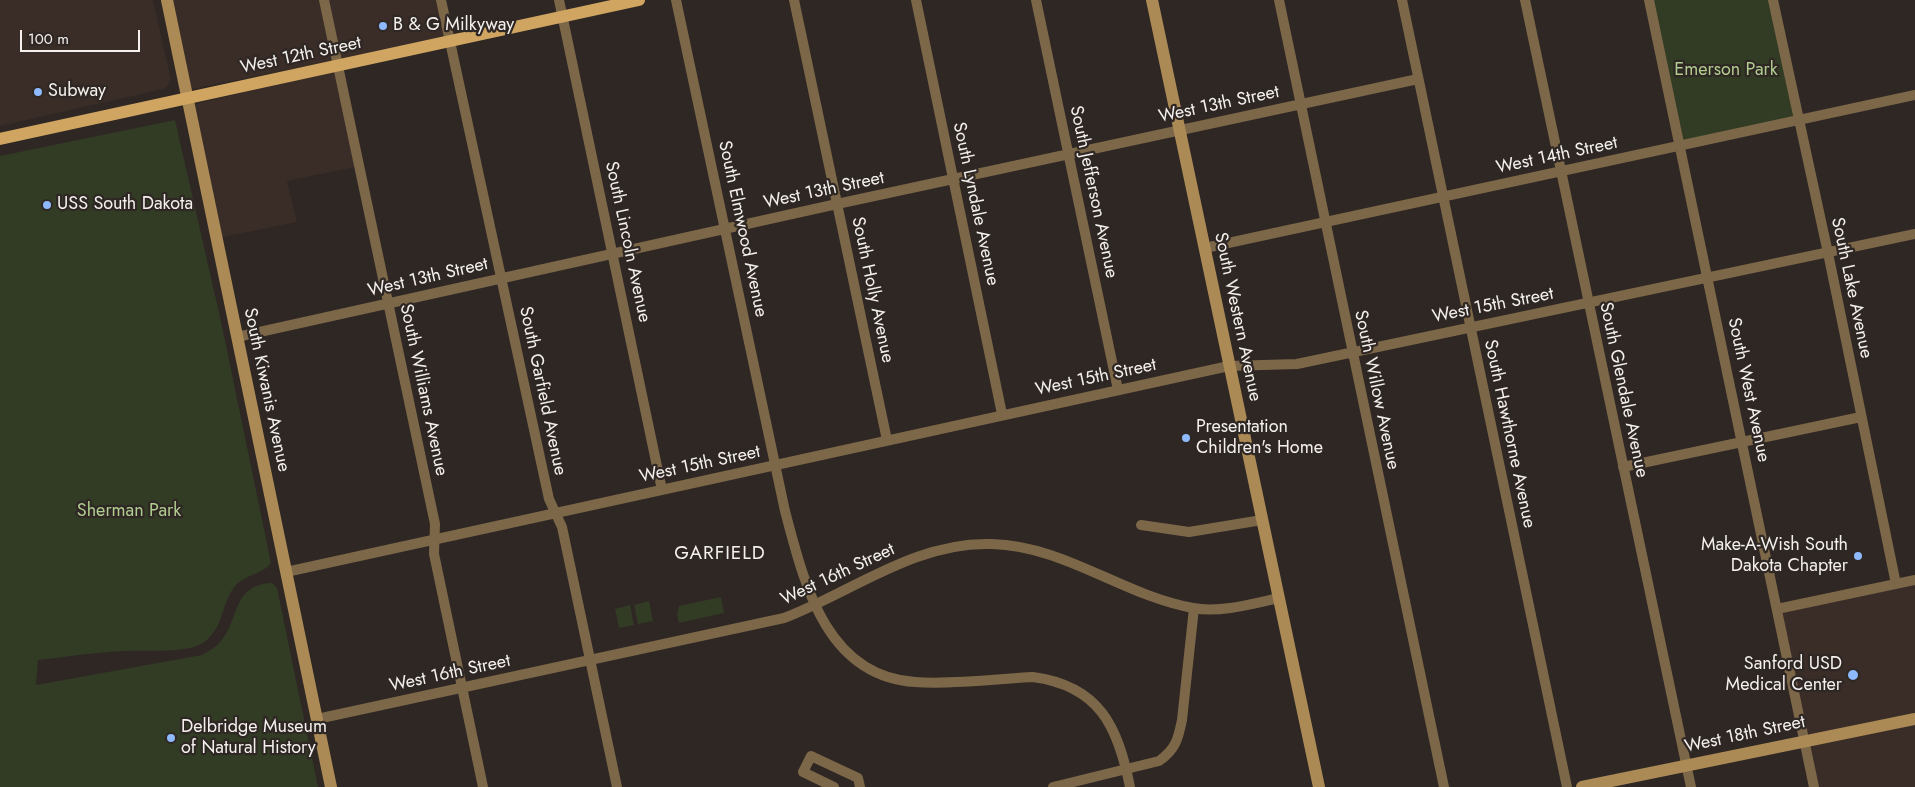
<!DOCTYPE html>
<style>
body{margin:0}
#map{position:relative;width:1915px;height:787px;overflow:hidden;background:#2e2724;font-family:Jost,sans-serif}
canvas{display:block}
.scale{position:absolute;left:20px;top:30px;width:120px;height:22px;box-sizing:border-box;border:2px solid #f4f0ed;border-top:0;padding-left:6px;font-size:15px;line-height:18px;white-space:nowrap;color:#f4f0ed;-webkit-text-stroke:4px #2e2724;paint-order:stroke}
</style>
<div id="map">
<canvas width="1915" height="787"></canvas>
<div class="scale">100 m</div>
</div>
<script>
const g = document.querySelector('canvas').getContext('2d');
g.lineJoin = 'round';
function fillPath(path, color) { g.fillStyle = color; g.fill(path, 'evenodd'); }
function strokePath(path, color, width, dash) { g.strokeStyle = color; g.lineWidth = width; g.lineCap = dash ? 'butt' : 'round'; g.setLineDash(dash || []); g.stroke(path); }
function drawText(font, color, halo, rows, align = 'center') {
  g.font = font + ' Jost,sans-serif'; g.lineWidth = 4.5; g.setLineDash([]); g.textBaseline = 'middle'; g.strokeStyle = halo; g.fillStyle = color; for (const [text, x, y, turn = 0] of rows) {
    g.save(); g.translate(x, y); g.rotate((+turn || 0) * Math.PI / 180); g.textAlign = isNaN(turn) ? turn : align; if (halo) g.strokeText(text, 0, 0); g.fillText(text, 0, 0); g.restore();
  }
}
const built = new Path2D(`
 M0,0h153l18,80 -3,5 -5,4 -163,37z
 M172,0h147l13,61 -141,28z
 M328,0h110l8,36 -105,23z
 M335,71l20,96 -68,14 10,41 -79,16 -23,-134z
 M1915,580v207h-101l-37,-178z`);
const green = new Path2D(`
 M1649,0h124l26,120 -119,27z
 M175,120l47,206 49,237c-5,9 -25,12 -35,22 -14,16 -12,39 -28,54 -6,6 -16,9 -24,10 -19,3 -39,1 -58,2 -30,1 -59,6 -88,9l-2,25 166,-30c7,-4 14,-8 19,-14 18,-20 11,-57 51,-58l5,5 41,199h-318v-631z
 M704,545l20,1 -4,15 -19,-3z
 M721,597l3,16 -45,10 -2,-9 2,-8z
 M649,601l4,20 -15,3 -4,-19z
 M630,605l4,20 -15,3 -4,-19z`);
const street = new Path2D(`
 M324,0l111,524 -1,30 49,233
 M441,0l108,499 13,28 55,260
 M559,0l103,490
 M676,0l109,511c19,71 40,165 130,171 36,3 82,-3 118,-5 67,9 85,50 97,110
 M794,0l93,440
 M916,0l86,414
 M1036,0l82,390
 M1279,0l165,787
 M1402,0l165,787
 M1525,0l166,787
 M1649,0l165,787
 M1773,0l55,253 68,331
 M1205,248l710,-153
 M237,337l600,-133 581,-125
 M1623,467l238,-50
 M1141,525l48,7 73,-12
 M286,572l943,-206 68,-2 618,-130
 M1777,609l138,-29
 M317,719l467,-101c68,-26 132,-77 208,-74 73,2 130,51 201,64 27,5 59,-4 86,-10
 M834,787l-31,-15 8,-16 47,22 2,9
 M1053,787l106,-26c17,-12 19,-22 23,-41l12,-112`);
const secondary = new Path2D(`
 M167,0l164,787
 M1152,0l167,787
 M1582,787l333,-68`);
const primary = new Path2D(`
 M0,139l639,-139`);
const markers = [
 [383,26,5,"#8eb9fc"],
 [38,92,5,"#8eb9fc"],
 [47,205,5,"#8eb9fc"],
 [1186,438,5,"#8eb9fc"],
 [1858,556,5,"#8eb9fc"],
 [1853,675,6,"#8eb9fc"],
 [171,738,5,"#8eb9fc"]
];
const poiNames = [
 ["B & G Milkyway",393,26],
 ["Subway",48,92],
 ["USS South Dakota",57,205],
 ["Presentation",1196,428],
 ["Children's Home",1196,449],
 ["Make-A-Wish South",1848,546,"right"],
 ["Dakota Chapter",1848,567,"right"],
 ["Sanford USD",1842,665,"right"],
 ["Medical Center",1842,686,"right"],
 ["Delbridge Museum",181,728],
 ["of Natural History",181,749]
];
const streetNames = [
 ["West 12th Street",301,56,-12],
 ["West 13th Street",1219,105,-12],
 ["West 14th Street",1557,156,-12],
 ["West 13th Street",824,191,-12],
 ["South Jefferson Avenue",1093,192,78],
 ["South Lyndale Avenue",975,204,78],
 ["South Elmwood Avenue",742,229,78],
 ["South Lincoln Avenue",627,242,78],
 ["West 13th Street",428,278,-13],
 ["South Lake Avenue",1851,288,78],
 ["South Holly Avenue",872,290,78],
 ["West 15th Street",1493,306,-11],
 ["South Western Avenue",1237,317,78],
 ["West 15th Street",1096,378,-12],
 ["South Kiwanis Avenue",266,390,78],
 ["South Williams Avenue",423,390,78],
 ["South Willow Avenue",1376,390,78],
 ["South Glendale Avenue",1623,390,78],
 ["South West Avenue",1748,390,78],
 ["South Garfield Avenue",542,391,78],
 ["South Hawthorne Avenue",1509,434,78],
 ["West 15th Street",700,465,-12],
 ["West 16th Street",838,575,-25],
 ["West 16th Street",450,674,-12],
 ["West 18th Street",1745,735,-12]
];
const parkNames = [
 ["Emerson Park",1726,71],
 ["Sherman Park",129,512]
];
const neighbourhoodNames = [
 ["GARFIELD",720,554]
];
fillPath(built, '#3a2d27');
fillPath(green, '#323c25');
strokePath(street, '#7c6748', 10);
strokePath(secondary, '#ab8a56', 12);
strokePath(primary, '#d0a561', 12);
for (const [x, y, r, color] of markers) { const dot = new Path2D(); dot.arc(x, y, r, 0, 2 * Math.PI); g.fillStyle = color; g.fill(dot); strokePath(dot, '#2e2724', 2); }
drawText('18px', '#f4f0ed', '#2e2724', poiNames, 'left');
drawText('18px', '#f4f0ed', '#2e2724', streetNames);
drawText('18px', '#b0cc8f', '#2e2724', parkNames);
g.letterSpacing = '1px';
drawText('19px', '#f4f0ed', '#2e2724', neighbourhoodNames);
g.letterSpacing = '0px';
</script>
